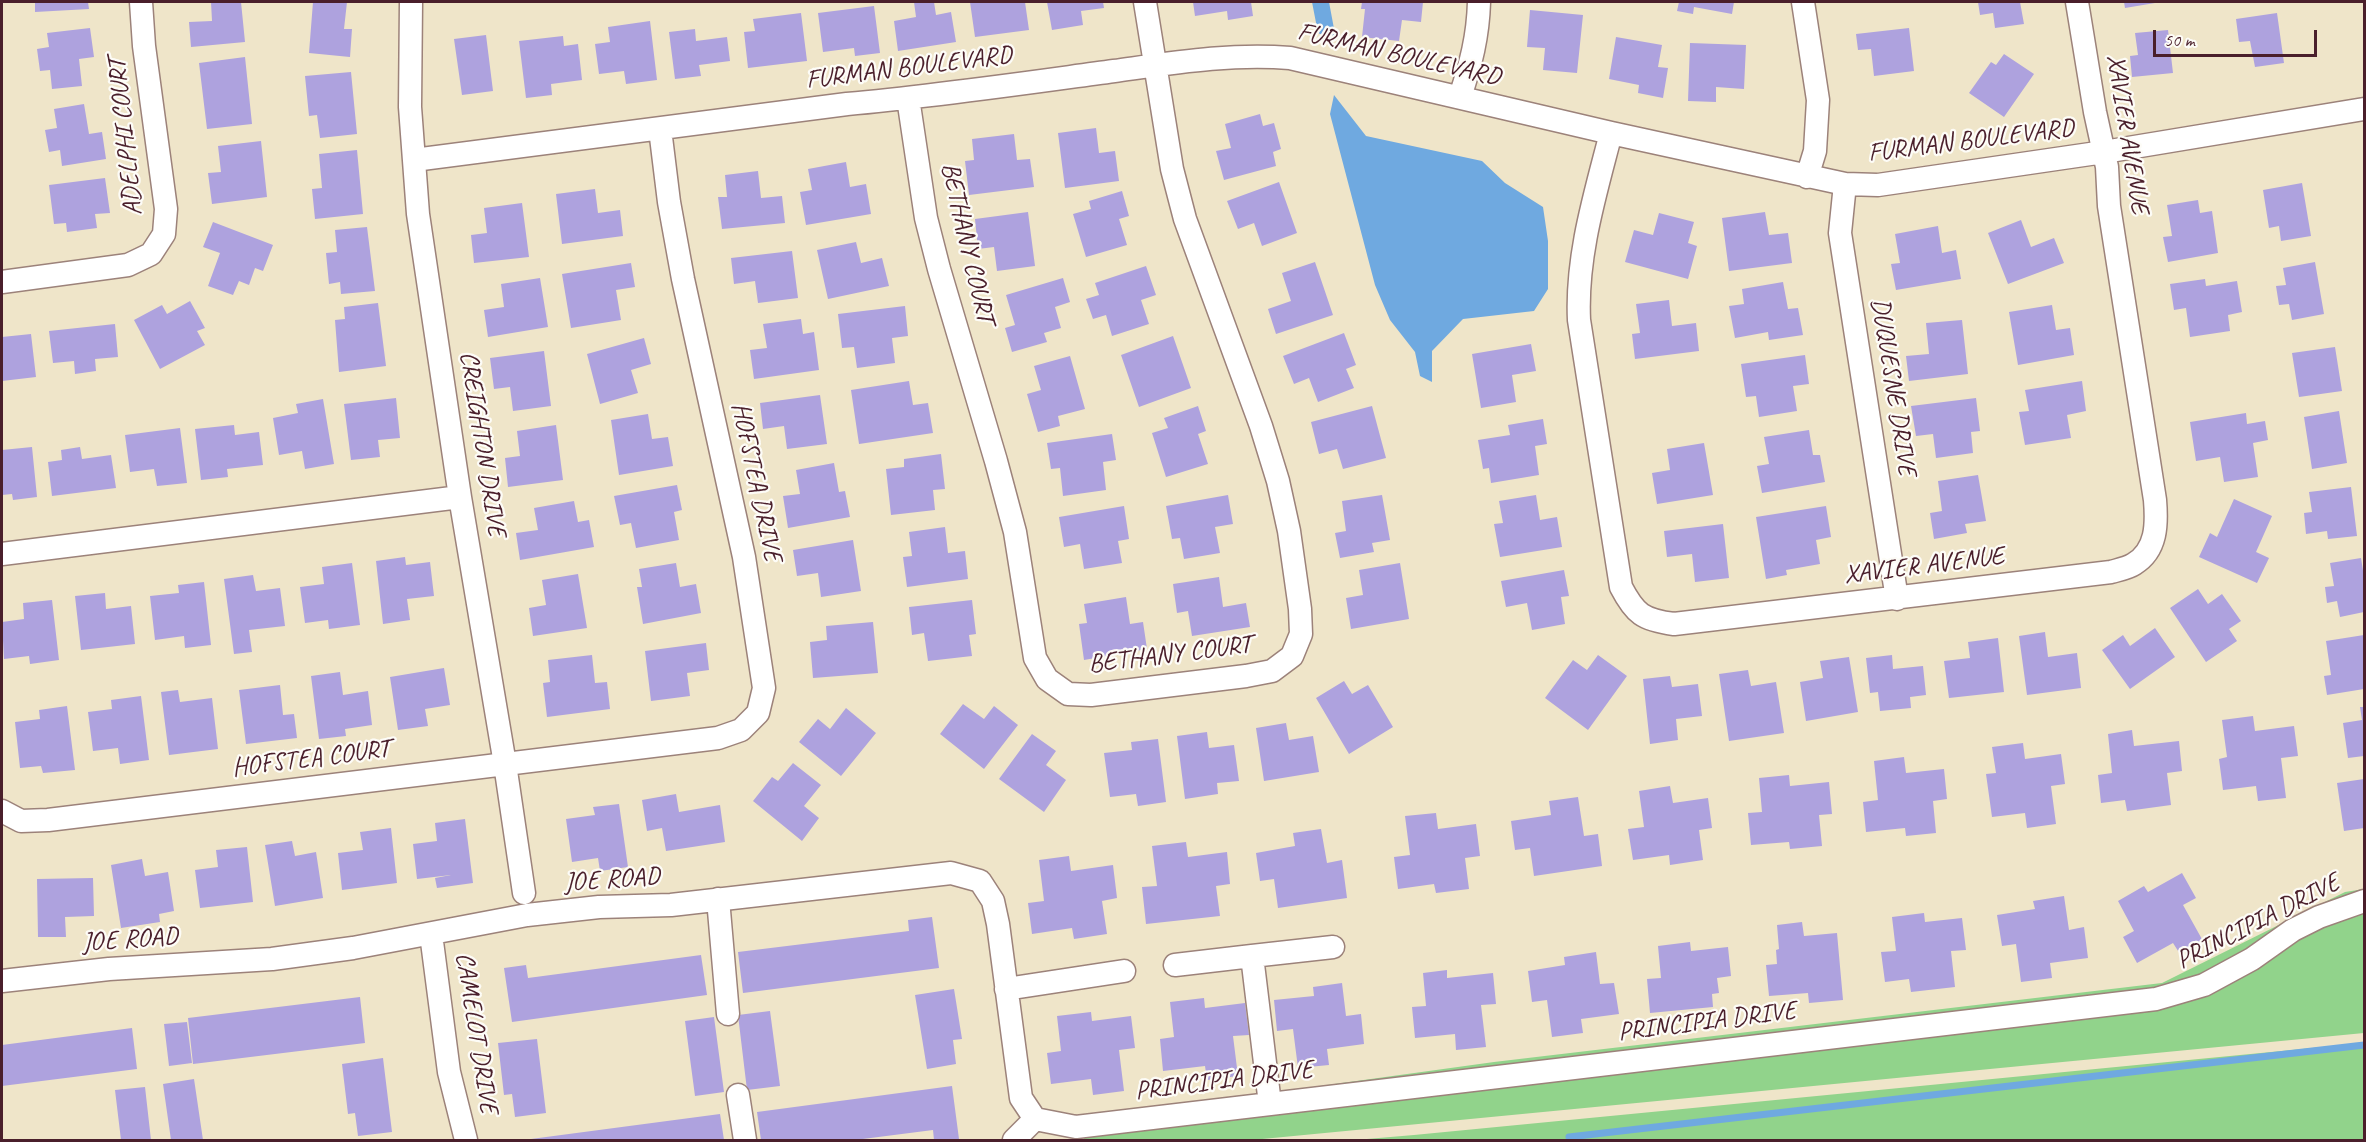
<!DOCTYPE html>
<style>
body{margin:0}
#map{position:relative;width:2366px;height:1142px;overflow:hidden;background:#efe5c9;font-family:Caveat,sans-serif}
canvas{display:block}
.frame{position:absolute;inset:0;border:3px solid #4a1f2b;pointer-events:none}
.scale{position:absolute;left:2153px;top:30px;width:164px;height:27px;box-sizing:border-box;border:3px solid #4a1f2b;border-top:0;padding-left:8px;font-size:18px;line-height:21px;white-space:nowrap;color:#4a1f2b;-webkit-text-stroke:4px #fdfcf7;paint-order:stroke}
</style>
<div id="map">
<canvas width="2366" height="1142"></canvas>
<div class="frame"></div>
<div class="scale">50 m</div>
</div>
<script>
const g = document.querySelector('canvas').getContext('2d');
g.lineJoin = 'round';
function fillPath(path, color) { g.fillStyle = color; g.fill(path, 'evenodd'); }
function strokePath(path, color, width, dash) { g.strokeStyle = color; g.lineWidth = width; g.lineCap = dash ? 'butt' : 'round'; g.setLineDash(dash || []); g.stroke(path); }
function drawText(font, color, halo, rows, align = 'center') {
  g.font = font + ' Caveat,sans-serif'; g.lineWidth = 4.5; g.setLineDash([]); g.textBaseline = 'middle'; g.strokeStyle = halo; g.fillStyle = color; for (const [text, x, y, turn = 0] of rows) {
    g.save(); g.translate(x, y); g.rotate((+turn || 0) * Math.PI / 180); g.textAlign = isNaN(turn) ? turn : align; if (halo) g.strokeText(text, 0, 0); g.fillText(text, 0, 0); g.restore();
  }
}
const green = new Path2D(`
 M2364,889v144l-1112,107h-168l-3,-21 413,-57 668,-79 183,-91z
 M2364,1043v97h-1009l59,-5z`);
const water = new Path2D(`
 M1312,2h17l6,32 -6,4 -11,-5z
 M1334,95l32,41 116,25 23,22 38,24 5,34v48l-14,22 -71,8 -31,32v31l-12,-6 -5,-24 -25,-32 -15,-35 -45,-171z`);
const stream = new Path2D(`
 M1569,1137l795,-92`);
const building = new Path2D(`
 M35,2h53l1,7 -54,3z
 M211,2h30l4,40 -54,5 -2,-25 23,-1z
 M313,2h34l-3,27h8l-2,28 -41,-4z
 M914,2h20l2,13 15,-3 5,30 -58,9 -4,-30 22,-4z
 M970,2h55l4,28 -54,7z
 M1047,2h56l1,6 -23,3 2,14 -31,5z
 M1193,2h58l2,14 -25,4 -1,-9 -32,5z
 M1362,2h61l-2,20 -19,-2 -3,21 -37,-4 3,-28h-4z
 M1679,2h55l-2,12 -38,-7 -1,7 -16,-3z
 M1978,2h42l4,22 -29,4 -2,-15 -13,2z
 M2124,2h31v1l-30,5z
 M874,6l6,47 -25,3 -1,-8 -31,4 -5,-39z
 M1530,10l53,5 -6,58 -34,-3 2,-22 -18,-1z
 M801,13l6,48 -59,7 -4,-36 11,-1 -2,-12z
 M2277,13l7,50 -29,4 -5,-26 -11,1 -3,-23z
 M650,21l7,59 -31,4 -2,-13 -25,3 -4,-30 15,-2 -2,-15z
 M90,28l4,29 -15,2 3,27 -30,3 -2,-19 -10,1 -3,-22 12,-2 -2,-14z
 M1909,28l5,43 -40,5 -3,-27 -13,1 -2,-16z
 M695,29l1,12 31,-4 3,24 -31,4 2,11 -26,3 -6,-47z
 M2168,30l5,43 -41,4 -2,-21 8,-1 -3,-22z
 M486,35l7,56 -31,4 -8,-56z
 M563,36l1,10 14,-2 4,36 -31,4 1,11 -26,3 -7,-57z
 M1616,37l46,8 -4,22 10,1 -5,30 -25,-5 1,-8 -30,-6z
 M1690,43l56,2 -2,44 -28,-2v15l-28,-1z
 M2004,54l30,20 -30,43 -35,-24 22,-31 5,3z
 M245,57l7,67 -45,5 -8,-66z
 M351,72l6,62 -37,4 -3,-23 -8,1 -4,-40z
 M84,104l5,30 13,-2 4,27 -44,7 -2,-16 -11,2 -4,-22 12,-2 -3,-19z
 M1260,114l3,12 11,-3 7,26 -8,3 3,14 -52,14 -8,-29 15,-3 -6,-24z
 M1096,128l3,25 16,-2 4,30 -54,7 -7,-55z
 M1014,134l3,26 13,-1 4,28 -65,8 -4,-34 9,-1 -2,-21z
 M261,141l6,56 -55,7 -4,-31 13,-1 -3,-26z
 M357,150l6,64 -48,5 -3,-30 10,-1 -3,-34z
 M846,162l4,25 16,-3 5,30 -65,11 -6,-33 12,-2 -4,-21z
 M758,171l3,27 21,-2 3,27 -63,6 -4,-32h9l-2,-22z
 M105,178l5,35 -15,1 2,14 -30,4 -1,-9 -12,1 -5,-39z
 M1279,182l18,51 -35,13 -8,-23 -16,6 -11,-28z
 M2302,183l9,53 -30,5 -2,-15 -10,2 -6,-38z
 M595,189l3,24 22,-3 3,26 -61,8 -6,-50z
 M1122,191l7,25 -10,3 8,26 -41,12 -13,-43 18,-5 -2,-8z
 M2198,200l2,13 12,-2 6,42 -50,9 -5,-25 9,-1 -5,-31z
 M522,203l7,54 -55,6 -3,-28 16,-2 -3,-25z
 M1028,212l7,54 -38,5 -3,-24 -16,2 -3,-30z
 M1765,212l4,23 19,-2 4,30 -63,8 -7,-53z
 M1659,213l35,9 -6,21 9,3 -9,33 -63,-17 9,-32 19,5z
 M2021,220l10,27 23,-9 10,25 -56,21 -20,-51z
 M213,222l60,23 -10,26 -8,-3 -6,17 -10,-4 -6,14 -25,-9 12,-33 -17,-6z
 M1938,226l4,27 14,-3 5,29 -65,11 -5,-26 9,-1 -5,-29z
 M367,227l8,64 -34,3 -1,-12 -11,2 -3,-31 11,-1 -2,-22z
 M856,242l5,21 21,-5 7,28 -61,13 -11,-49z
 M792,251l6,47 -40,5 -3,-22 -21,3 -3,-26z
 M1315,262l18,53 -57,19 -8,-25 23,-8 -9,-28z
 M2315,262l9,52 -32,6 -3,-16 -10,1 -3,-19 10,-1 -3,-17z
 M631,263l4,24 -19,3 5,30 -50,8 -9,-54z
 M1146,266l10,29 -15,5 8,24 -37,12 -6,-21 -13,4 -7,-20 13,-4 -4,-12z
 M540,278l8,49 -60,10 -4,-27 20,-3 -3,-23z
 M1063,278l7,24 -15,5 6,21 -17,5 3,9 -35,10 -7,-24 10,-3 -9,-30z
 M2205,279l1,7 31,-5 5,31 -14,3 2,16 -40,6 -4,-29 -12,2 -4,-26z
 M1783,282l5,27 10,-1 5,27 -34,5 -1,-8 -33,6 -6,-32 15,-2 -2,-15z
 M1669,300l3,26 24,-3 3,28 -64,8 -3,-25 8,-1 -4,-29z
 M190,301l15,27 -8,3 8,14 -45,24 -26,-49 28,-15 5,9z
 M378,303l8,63 -47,6 -4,-52 10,-1 -1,-12z
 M2052,305l4,25 14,-2 4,27 -56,10 -9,-53z
 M905,306l3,30 -16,2 3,25 -38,5 -3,-21 -12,1 -4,-34z
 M801,319l2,15 11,-2 5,38 -65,9 -4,-29 17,-2 -4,-24z
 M1962,320l6,54 -59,7 -3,-25 23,-2 -3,-31z
 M115,324l3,33 -23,2 1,12 -21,3 -1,-13 -21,2 -4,-32z
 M1344,333l12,32 -10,4 8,19 -36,14 -9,-24 -15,6 -11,-28z
 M31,334l5,43 -34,4v-44z
 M1173,336l18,52 -52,19 -18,-52z
 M644,338l7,26 -20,6 7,23 -38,11 -13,-50z
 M1531,344l5,27 -24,4 4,27 -35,6 -9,-54z
 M2335,347l7,44 -43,6 -7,-44z
 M544,351l7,55 -38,5 -3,-24 -16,2 -4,-31z
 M1805,355l4,29 -16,2 4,25 -38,6 -3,-21 -10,1 -5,-33z
 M1070,356l15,53 -27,7 2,10 -22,6 -11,-38 14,-4 -7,-24z
 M909,381l4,24 15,-2 5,30 -74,11 -8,-54z
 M2082,381l4,30 -19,4 4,23 -46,7 -6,-33 10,-1 -4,-21z
 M820,395l7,49 -40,5 -3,-23 -21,3 -3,-26z
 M396,398l4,40 -22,2 2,17 -29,3 -7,-56z
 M1976,398l4,33 -9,1 2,21 -37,5 -3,-24 -17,2 -5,-30z
 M323,399l11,65 -29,5 -3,-18 -23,4 -6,-37 25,-5 -2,-9z
 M1198,406l8,25 -8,3 10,30 -42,13 -14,-44 16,-5 -4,-10z
 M1372,406l14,52 -43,11 -6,-20 -18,5 -8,-32z
 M2339,411l8,52 -35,6 -8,-52z
 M2246,413l1,11 18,-3 3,19 -15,3 5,34 -34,5 -4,-25 -24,4 -6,-39z
 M648,414l4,25 16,-2 5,29 -54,9 -8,-55z
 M1543,419l4,25 -12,2 4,29 -48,8 -2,-15 -6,1 -5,-29 32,-5 -2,-10z
 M234,425l1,10 24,-3 4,33 -36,4 1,8 -27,3 -6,-51z
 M556,425l7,55 -55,7 -3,-29 15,-2 -3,-25z
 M180,428l7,55 -30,3 -3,-17 -24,3 -5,-37z
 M1809,430l4,25h7l5,27 -63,11 -5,-27 12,-2 -5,-27z
 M1112,434l4,26 -13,2 3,28 -43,6 -3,-28 -9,1 -4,-26z
 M1704,443l9,52 -56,9 -5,-31 18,-3 -3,-21z
 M32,447l5,50 -24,3 -1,-6 -10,1v-45z
 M80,447l2,12 29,-4 5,33 -64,8 -4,-34 14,-2 -1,-10z
 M941,454l4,35 -12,1 2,20 -44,5 -5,-46 18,-2v-8z
 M834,463l5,29 6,-1 5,26 -62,11 -5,-32 17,-2 -4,-24z
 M1978,475l8,46 -21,3 2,9 -33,6 -4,-26 12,-2 -4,-30z
 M677,485l5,25 -8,2 5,28 -43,8 -5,-25 -11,2 -6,-29z
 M2351,487l6,49 -29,3 -1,-8 -21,3 -2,-21 8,-1 -3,-20z
 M1228,495l5,29 -18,3 5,26 -36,6 -4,-21 -8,1 -6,-33z
 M1382,495l8,45 -18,3 2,9 -34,6 -5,-25 11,-2 -4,-30z
 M1536,495l4,25 17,-3 5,30 -62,10 -6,-33 9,-1 -4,-22z
 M2234,499l38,17 -16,36 13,6 -12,25 -58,-26 11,-24 7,4z
 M574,501l4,21 11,-2 5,27 -74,13 -4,-27 22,-3 -4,-22z
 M1124,506l5,33 -11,2 4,22 -38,6 -4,-25 -16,3 -5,-30z
 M1826,506l5,31 -15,3 4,24 -34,6 1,5 -21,4 -10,-62z
 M1723,524l6,54 -34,4 -3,-28 -25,3 -3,-26z
 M945,527l3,26 17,-2 3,28 -61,8 -4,-30 9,-1 -3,-24z
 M853,540l8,51 -40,6 -3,-24 -21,3 -4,-26z
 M405,557l1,8 24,-3 4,34 -27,3 3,21 -27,4 -7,-63z
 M2361,558l3,19v35l-24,5 -3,-16 -10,2 -2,-16 9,-1 -4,-23z
 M352,563l8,62 -31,4 -1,-9 -23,3 -5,-36 24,-3 -2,-17z
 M676,563l4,24 16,-3 5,29 -58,11 -6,-37h5l-3,-18z
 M1400,563l9,56 -58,10 -5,-31 17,-3 -4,-25z
 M1564,570l5,26 -8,1 4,27 -33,6 -5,-27 -21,4 -5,-26z
 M578,574l9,54 -54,8 -4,-28 17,-3 -4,-25z
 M253,575l3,16 24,-3 5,38 -36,4 3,22 -18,2 -10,-75z
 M1219,577l4,30 23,-4 4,24 -58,9 -4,-25 -11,2 -4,-29z
 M204,582l7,63 -26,3 -1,-12 -29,4 -5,-44 29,-3 -1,-8z
 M2198,589l10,15 14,-10 19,27 -12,8 8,12 -31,21 -36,-54z
 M105,593l1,16 25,-3 4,38 -54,6 -6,-54z
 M1126,597l4,27 13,-2 4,27 -63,11 -5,-36 8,-1 -3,-19z
 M52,600l7,60 -29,4 -1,-8 -25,3 -2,-37 22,-3 -1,-16z
 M972,600l4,34 -7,1 3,21 -44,5 -4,-28 -12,2 -3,-28z
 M873,622l5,51 -65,5 -3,-36 17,-2 -1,-14z
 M2155,628l20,29 -45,32 -28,-39 21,-15 7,11z
 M2045,632l3,25 29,-4 4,35 -54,7 -8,-59z
 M2364,635v54l-37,6 -3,-19 7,-1 -5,-34z
 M1998,638l6,54 -55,6 -5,-37 26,-3 -2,-16z
 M706,643l3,27 -22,3 3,23 -39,5 -6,-50z
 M592,655l3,28 12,-1 3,27 -63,8 -4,-34 7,-1 -2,-22z
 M1598,655l29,21 -39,54 -43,-32 28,-38 14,10z
 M1892,655l1,14 30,-3 3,29 -16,2 1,11 -31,3 -2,-19 -8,1 -4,-35z
 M1849,657l9,55 -52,9 -6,-39 23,-4 -3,-17z
 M444,668l6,37 -25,4 3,17 -30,4 -8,-53z
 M1748,670l3,16 25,-4 8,51 -55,8 -10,-67z
 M340,672l3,23 25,-4 4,34 -27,4 1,7 -27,3 -8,-63z
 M1670,676l2,11 26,-3 4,32 -26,3 2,21 -28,4 -7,-65z
 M1344,681l8,13 16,-9 25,42 -44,27 -33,-56z
 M280,685l3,30 11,-1 3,24 -51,6 -7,-54z
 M178,690l2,12 32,-4 6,51 -49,6 -8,-63z
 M141,696l8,64 -29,4 -2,-16 -25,3 -5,-39 24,-3 -1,-9z
 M963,704l21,15 10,-13 24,19 -34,44 -44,-35z
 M67,706l8,64 -32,3 -2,-7 -21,2 -5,-46 25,-3 -1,-9z
 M2360,707h4v49l-16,2 -5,-35 19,-3z
 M846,708l30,25 -35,43 -42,-34 19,-23 12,10z
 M2253,716l2,15 39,-5 4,30 -17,2 5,40 -28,3 -2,-15 -33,4 -4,-31 8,-2 -5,-37z
 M1286,723l3,17 24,-4 6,36 -55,9 -8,-53z
 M2132,730l2,16 45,-5 3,30 -15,2 4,32 -44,6 -2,-11 -24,3 -3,-28 14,-2 -4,-39z
 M1207,732l2,16 25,-3 5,36 -22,2 1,11 -33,5 -8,-63z
 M1032,734l24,17 -10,14 20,15 -22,32 -45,-33z
 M1158,739l8,63 -28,4 -2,-12 -26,3 -6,-44 28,-3 -1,-8z
 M2023,743l2,16 36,-5 4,30 -14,2 5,38 -29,4 -2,-15 -33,4 -6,-43 10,-1 -4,-26z
 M1904,757l2,16 38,-4 3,30 -14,2 3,32 -30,3 -1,-8 -39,4 -3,-30 15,-2 -4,-39z
 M793,763l28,22 -17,21 15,12 -17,23 -49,-40 19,-24 6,4z
 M1789,775l1,11 39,-4 3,32 -13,1 3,31 -32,3 -1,-7 -38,3 -3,-32 14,-1 -3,-34z
 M2364,779v49l-20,3 -7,-48z
 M1670,786l3,17 35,-5 4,30 -13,2 4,30 -33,5 -1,-10 -36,5 -5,-31 16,-2 -5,-36z
 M676,794l3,18 41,-7 5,37 -59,9 -4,-23 -15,3 -5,-31z
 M1578,797l6,39 14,-2 4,32 -68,10 -4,-28 -15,2 -4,-29 40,-6 -2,-14z
 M619,804l9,63 -28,4 -2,-13 -26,4 -6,-43 29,-4 -2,-8z
 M1436,813l2,16 38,-5 4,32 -15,2 4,31 -33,4 -2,-9 -36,5 -4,-32 16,-2 -5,-39z
 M465,819l8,64 -36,5 -2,-10 16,-3 -34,4 -4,-35 24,-3 -2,-18z
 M391,828l6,55 -55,7 -4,-37 25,-3 -3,-18z
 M1321,829l6,34 15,-3 5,38 -69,10 -4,-29 -14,2 -4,-28 39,-7 -2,-13z
 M292,841l3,15 21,-4 7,46 -48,8 -10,-61z
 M1186,842l2,15 39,-5 3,32 -14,2 4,30 -74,8 -4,-37 15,-1 -5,-40z
 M247,847l6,55 -53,6 -5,-38 23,-3 -2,-17z
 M1069,856l2,15 42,-6 4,33 -15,3 5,33 -33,5 -2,-11 -40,6 -4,-31 16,-2 -5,-41z
 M142,859l3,17 23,-4 6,39 -15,3 1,8 -39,6 -10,-63z
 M2182,873l14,25 -13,7 20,36 -23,13 -7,-11 -36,20 -14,-26 11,-6 -16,-30 26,-15 4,6z
 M93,878l1,38 -29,1 1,20h-28l-1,-58z
 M2064,896l5,34 15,-3 4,31 -38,5 2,15 -31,4 -5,-38 -14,2 -5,-31 38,-6 -2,-8z
 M1924,913l1,9 37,-4 4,32 -15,1 4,36 -44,5 -2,-13 -24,3 -4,-30 15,-1 -4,-34z
 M932,917l7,51 -196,25 -5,-41 171,-21 -1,-11z
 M1802,922l2,14 33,-3 6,67 -34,3 -1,-10 -39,3 -3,-31 11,-1 -1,-14 3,-1 -2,-24z
 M1690,942l1,9 37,-4 3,29 -14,2 2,15 -7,1 1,13 -63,6 -3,-34 14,-1 -3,-32z
 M1596,952l4,32 14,-1 5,31 -38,5 2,14 -31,4 -5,-37 -15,2 -4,-31 37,-6 -1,-8z
 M701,955l6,40 -195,27 -8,-54 22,-3 2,13z
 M1447,970v8l46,-5 3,31 -15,1 5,42 -30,3 -1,-16 -40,4 -3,-31 14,-1 -3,-33z
 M1342,983l4,33 15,-2 3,30 -37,5 2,16 -31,3 -5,-39 -16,2 -3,-31 40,-4 -1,-9z
 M954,989l8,50 -9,1 3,24 -29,5 -12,-74z
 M360,997l5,46 -172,21 -5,-46z
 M1204,998l1,10 40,-5 4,32 -16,1 5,40 -31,4 -2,-14 -42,5 -3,-32 14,-2 -4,-35z
 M770,1011l10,75 -33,4 -9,-75z
 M1091,1012l1,9 39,-5 4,32 -16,2 5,41 -31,4 -2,-16 -40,5 -4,-31 14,-2 -4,-35z
 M714,1017l10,75 -29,4 -10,-75z
 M187,1022l5,41 -23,3 -5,-42z
 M132,1028l5,41 -135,17v-41z
 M537,1039l9,74 -31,4 -3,-23 -8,1 -6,-52z
 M383,1058l9,74 -34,4 -3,-23 -7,1 -6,-50z
 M194,1079l9,61h-32l-8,-56z
 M952,1086l7,53 -25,1 -1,-10 -78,10h-94l-4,-28z
 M145,1087l6,53h-30l-6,-50z
 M720,1114l4,26h-192l-1,-1z`);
const street = new Path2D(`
 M411,2l-1,105 8,107 42,283 45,267 19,129
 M1803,2l15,98 -3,51 -8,26
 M1460,97c11,-34 18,-60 19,-95
 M908,98l18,120 13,51 57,192 19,71 20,126 12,21 21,15 23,1 155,-19 26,-5 20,-15 9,-22 -1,-25 -11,-78 -11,-50 -17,-55 -76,-207 -13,-50 -27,-167
 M1611,133c-16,62 -35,123 -32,187l42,267c14,27 22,33 53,37l437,-52c7,-2 17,-4 23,-8 23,-14 23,-40 21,-64l-46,-294 -2,-39 -12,-55 -18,-110
 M414,160l433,-56c89,-8 178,-21 267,-33 58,-8 117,-18 176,-13l321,75 234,51 33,1 226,-33 260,-43
 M1845,184l-5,49 57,366
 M2,282l126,-17 23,-11 13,-20 2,-25 -22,-163 -3,-44
 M2,554l458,-57
 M2,811l19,10 27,-1 670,-82 23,-8 17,-17 6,-25 -20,-131 -61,-278 -14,-77 -9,-73
 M718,899l10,115
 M431,934l18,138 17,68
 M1252,956l81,-9
 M1175,965l77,-9 18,148
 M2,981l107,-12 163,-10 81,-11 174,-33 72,-8 72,-2 280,-32 29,8 13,20 5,23 23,174 14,21
 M1006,989l118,-18
 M738,1095l7,45
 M1035,1119l41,8 1080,-128 48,-14 48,-26 41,-29 26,-13 45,-16
 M1014,1140l21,-21`);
const streetNames = [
 ["FURMAN BOULEVARD",1399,55,13],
 ["FURMAN BOULEVARD",909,68,-7],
 ["XAVIER AVENUE",2127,134,81],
 ["ADELPHI COURT",126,137,-96],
 ["FURMAN BOULEVARD",1971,141,-7],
 ["BETHANY COURT",967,243,77],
 ["DUQUESNE DRIVE",1893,387,81],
 ["CREIGHTON DRIVE",482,444,81],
 ["HOFSTEA DRIVE",756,482,78],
 ["XAVIER AVENUE",1924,566,-7],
 ["BETHANY COURT",1170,655,-7],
 ["HOFSTEA COURT",311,759,-7],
 ["JOE ROAD",612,880,-4],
 ["PRINCIPIA DRIVE",2258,922,-27],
 ["JOE ROAD",130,940,-4],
 ["PRINCIPIA DRIVE",1707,1022,-7],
 ["CAMELOT DRIVE",476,1033,81],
 ["PRINCIPIA DRIVE",1224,1081,-7]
];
fillPath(green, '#91d38b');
fillPath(water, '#6fa9e0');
strokePath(stream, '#6fa9e0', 7);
fillPath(building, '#aea2de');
strokePath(street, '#9c827a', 25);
strokePath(street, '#fff', 22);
drawText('26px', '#4a1f2b', '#fdfcf7', streetNames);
</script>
